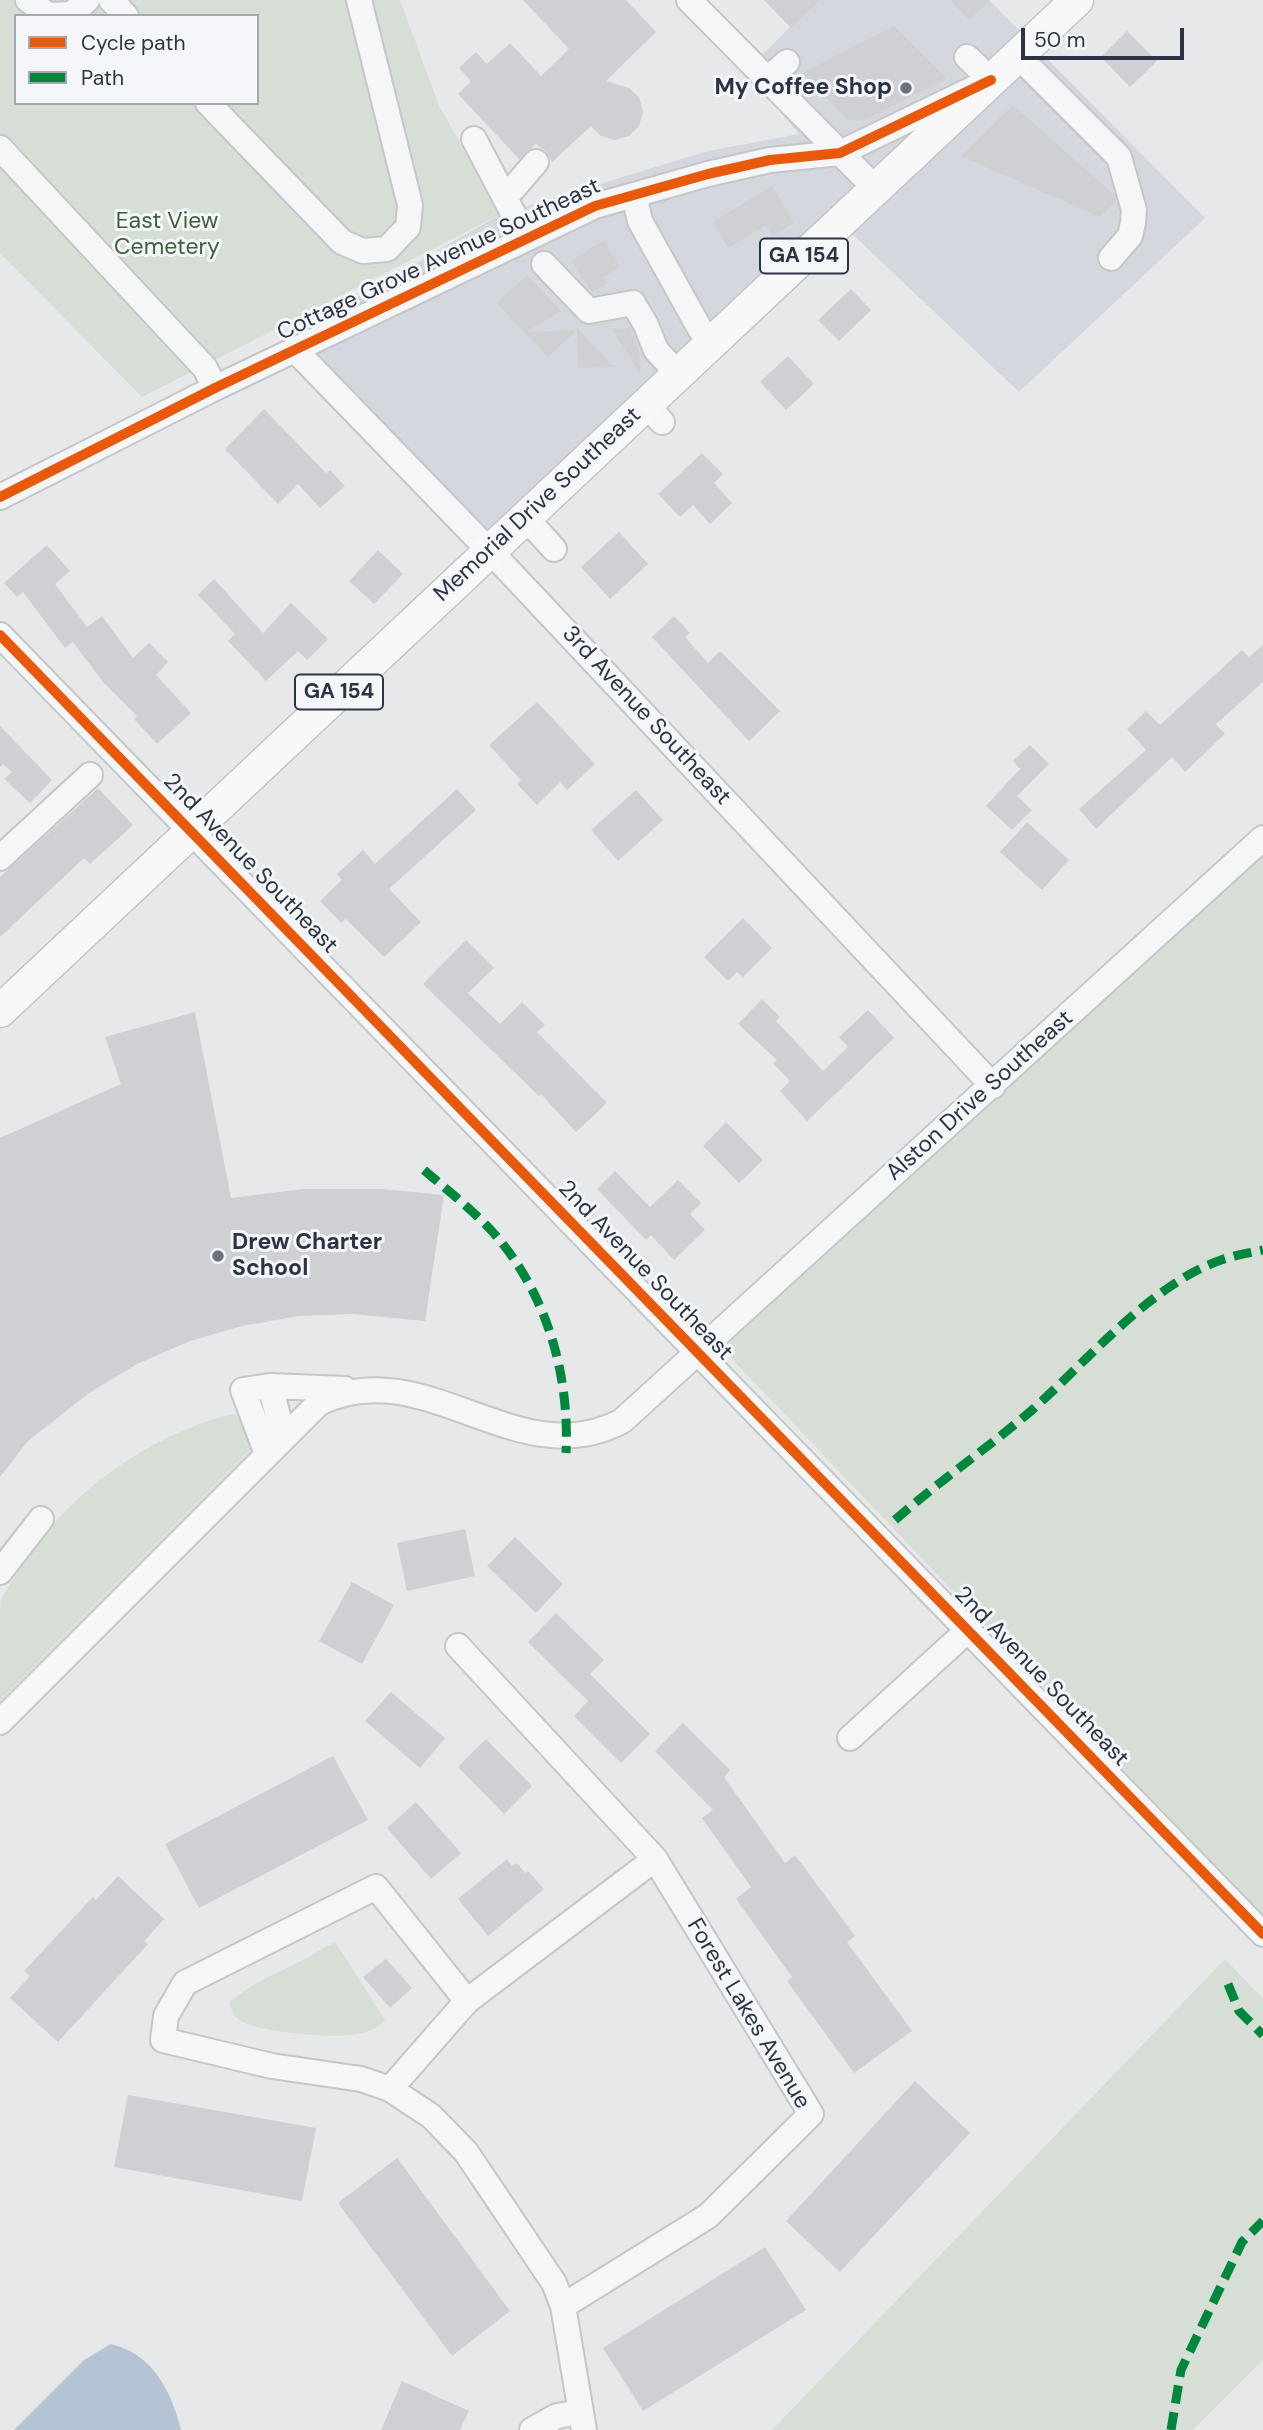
<!DOCTYPE html>
<style>
body{margin:0}
#map{position:relative;width:1263px;height:2430px;overflow:hidden;background:#e6e8ea;font-family:"DM Sans",sans-serif}
canvas{display:block}
.legend{position:absolute;left:14px;top:14px;width:245px;height:91px;box-sizing:border-box;background:#f4f6f9;border:2px solid #a4a8b1;margin:0;padding:9px 12px;list-style:none;font-size:21px;color:#2b3445}
.legend li{display:flex;align-items:center;gap:14px;height:35px}
.legend b{width:35px;border:2px solid #a4a8b1}
.scale{position:absolute;left:1021px;top:28px;width:163px;height:32px;box-sizing:border-box;border:4px solid #2b3445;border-top:0;padding-left:9px;font-size:21px;line-height:24px;white-space:nowrap;color:#2b3445;-webkit-text-stroke:5px #f4f6f9;paint-order:stroke}
</style>
<div id="map">
<canvas width="1263" height="2430"></canvas>
<ul class="legend">
<li><b style="height:9px;background:#e8590c"></b>Cycle path</li>
<li><b style="height:9px;background:#00873e"></b>Path</li>
</ul>
<div class="scale">50 m</div>
</div>
<script>
const g = document.querySelector('canvas').getContext('2d');
g.lineJoin = 'round';
function fillPath(path, color) { g.fillStyle = color; g.fill(path, 'evenodd'); }
function strokePath(path, color, width, dash) { g.strokeStyle = color; g.lineWidth = width; g.lineCap = dash ? 'butt' : 'round'; g.setLineDash(dash || []); g.stroke(path); }
function drawText(font, color, halo, rows, align = 'center') {
  g.font = font + ' "DM Sans",sans-serif'; g.lineWidth = 6; g.setLineDash([]); g.textBaseline = 'middle'; g.strokeStyle = halo; g.fillStyle = color; for (const [text, x, y, turn = 0] of rows) {
    g.save(); g.translate(x, y); g.rotate((+turn || 0) * Math.PI / 180); g.textAlign = isNaN(turn) ? turn : align; if (halo) g.strokeText(text, 0, 0); g.fillText(text, 0, 0); g.restore();
  }
}
const built = new Path2D(`
 M817,0h172l216,218 -186,174 -188,-178 -346,325 -194,-204 210,-121 207,-63 91,-17 -53,-63z`);
const green = new Path2D(`
 M0,0h400l40,108 61,106 -359,183 -142,-144zM16,16h241v87h-241z
 M1263,852v1065l-550,-578z
 M234,1414l6,2 12,22 -1,12 -251,251c0,-29 0,-69 0,-97 2,-9 11,-20 15,-28 45,-77 133,-143 219,-162z
 M336,1943l49,77c-10,10 -20,14 -35,15 -20,3 -100,-3 -113,-17 -4,-3 -6,-11 -8,-15 24,-22 50,-30 78,-45 10,-5 16,-12 29,-15z
 M1225,1959l38,40v361l-70,70h-421z`);
const water = new Path2D(`
 M111,2344c42,10 60,47 70,86h-167l70,-70z`);
const building = new Path2D(`
 M523,0h103l30,32 -50,49 23,7 10,9 4,15 -4,14 -10,10 -14,4 -14,-4 -10,-10 -39,36 -6,-11 -10,-7 -17,15 -61,-65 13,-13 -12,-13 17,-16 11,12 23,-21 31,33 28,-27z
 M764,0h56l-29,28z
 M950,0h40l-21,20z
 M894,26l53,53 -85,42 -15,-2 -45,-46z
 M1127,31l30,30 -27,26 -29,-30z
 M1013,105l101,90 2,6 -16,16 -139,-61z
 M772,186l22,37 -22,13 -6,-11 -38,23 -15,-26z
 M604,240l16,27 -17,10 4,6 -15,9 -21,-31z
 M527,275l34,36 -35,21 51,-2 -29,27 -51,-54z
 M851,289l20,21 -32,31 -21,-21z
 M577,328l37,39 -36,1z
 M630,328l9,21 1,25 -28,-45z
 M788,356l26,28 -28,26 -26,-28z
 M264,409l62,64 4,-3 15,16 -25,22 -22,-24 -20,20 -53,-55z
 M702,453l21,21 -9,9 18,20 -22,21 -17,-19 -13,12 -22,-23z
 M619,532l29,32 -38,35 -29,-32z
 M47,545l23,26 -15,13 32,43 15,-11 31,42 16,-15 19,19 -12,13 35,38 -34,31 -23,-25 3,-3 -34,-34 -30,-40 -8,6 -42,-56 -6,5 -13,-14z
 M378,550l25,24 -29,30 -25,-23z
 M214,579l49,54 28,-30 37,36 -21,21 -9,-9 -32,30 -38,-40 7,-7 -37,-39z
 M674,616l16,17 -5,4 23,26 12,-12 60,60 -31,30 -97,-104z
 M1263,645v37l-47,42 9,10 -40,38 -13,-15 -76,72 -17,-20 67,-59 -19,-21 19,-18 14,14 82,-75 7,7z
 M537,702l58,62 -28,26 -7,-8 -23,23 -20,-21 4,-4 -32,-35z
 M0,726l52,54 -22,23 -26,-24 8,-7 -9,-8 -3,3z
 M1030,745l19,19 -32,32 15,14 -20,20 -26,-24 34,-37 -7,-8z
 M98,788l35,37 -43,39 -6,-6 -84,79v-60z
 M457,789l19,21 -87,79 32,33 -37,35 -38,-38 -5,4 -21,-22 22,-21 -5,-6 26,-24 12,14z
 M636,790l27,30 -45,41 -27,-31z
 M1027,822l42,38 -27,30 -42,-38z
 M743,918l29,30 -29,29 -6,-5 -9,9 -24,-24z
 M466,940l28,28 -26,25 32,31 22,-22 23,23 -8,7 70,71 -31,29 -35,-38 -2,2 -116,-112z
 M762,999l18,18 -4,4 47,50 25,-24 -9,-10 29,-27 26,28 -87,83 -27,-30 10,-10 -17,-18 4,-3 -39,-36z
 M195,1012l36,186 72,-9h80l61,6 -19,126 -73,-7 -53,2 -57,10 -52,15 -53,23 -48,29 -61,48 -28,36v-339l121,-54 -16,-47z
 M726,1122l37,38 -24,23 -36,-37z
 M615,1171l35,36 28,-27 23,23 -11,11 15,16 -31,30 -23,-25 -5,5 -49,-51z
 M465,1529l10,47 -68,15 -10,-48z
 M515,1537l48,47 -27,29 -49,-47z
 M352,1582l42,23 -32,59 -43,-23z
 M556,1613l48,47 -14,14 60,60 -29,29 -47,-47 14,-15 -60,-59z
 M391,1692l54,46 -25,30 -55,-47z
 M683,1723l47,47 -6,7 61,86 10,-8 60,81 -8,6 65,89 -58,42 -67,-92 5,-4 -56,-78 15,-12 -49,-69 11,-8 -58,-59z
 M486,1739l46,47 -28,28 -46,-47z
 M333,1756l35,64 -169,88 -34,-64z
 M416,1802l45,51 -30,26 -44,-51z
 M507,1859l5,7 5,-3 8,10 3,-2 16,18 -56,47 -30,-37z
 M118,1876l46,43 -20,22 4,3 -90,98 -48,-44 20,-22 -6,-5 69,-74 3,3z
 M386,1959l26,29 -22,20 -27,-31z
 M915,2081l55,52 -130,139 -54,-51z
 M128,2095l188,33 -14,73 -188,-34z
 M397,2158l113,153 -58,45 -114,-153z
 M765,2247l41,63 -163,101 -40,-63z
 M402,2381l67,30 -9,19h-79z`);
const minor = new Path2D(`
 M28,0l20,15 24,-1 15,-14
 M111,0l15,16
 M689,0l187,189
 M1017,55l102,102 15,53 -1,13 -3,13 -19,22
 M768,79l19,-17
 M208,103l134,139 21,9 24,-2 21,-22 2,-22 -51,-205
 M474,139l52,99
 M0,148l205,220 10,20
 M634,195l6,26 60,108 13,13
 M505,198l31,-36
 M544,264l45,47 44,-8 13,22 10,25 22,24
 M295,350l214,221 484,515
 M646,405l16,17
 M0,497l215,-109 380,-182 113,-32 62,-14 70,-7 151,-73 -24,-23
 M525,517l29,32
 M0,635l1263,1299
 M0,858l90,-83
 M270,1386l14,52
 M267,1454l-24,-64 27,-4 75,3
 M0,1572l41,-53
 M458,1646l197,213 156,255 -103,102 -145,90 21,124
 M0,1722l319,-319c106,-52 199,74 303,18l641,-583
 M850,1738l117,-107
 M390,2089l-29,-10 -89,-13 -109,-26 3,-24 19,-33 191,-96 91,114
 M563,2306l-9,-23 -88,-131 -35,-36 -41,-27 77,-88 188,-142
 M532,2430l25,-14 23,-4`);
const major = new Path2D(`
 M0,1011l1077,-1011`);
const quiet = new Path2D(`
 M424,1170c22,19 45,37 65,58 56,60 81,144 77,225
 M895,1520c42,-37 87,-68 130,-104 59,-50 122,-130 196,-156 14,-5 28,-7 42,-10
 M1228,1984l11,27 24,24
 M1171,2430l10,-60 61,-128 21,-21`);
const cycleway = new Path2D(`
 M0,497l215,-109 380,-182 113,-32 62,-14 70,-7 151,-73
 M0,635l1263,1299`);
const markers = [
 [906,88,7,"#6c737f"],
 [218,1256,7,"#6c737f"]
];
const shields = [
 [804,256,88],
 [339,692,88]
];
const shieldNames = [
 ["GA 154",804,256],
 ["GA 154",339,692]
];
const poiNames = [
 ["My Coffee Shop",892,88],
 ["Drew Charter",232,1243,"left"],
 ["School",232,1269,"left"]
];
const parkNames = [
 ["East View",167,222],
 ["Cemetery",167,248]
];
const streetNames = [
 ["Cottage Grove Avenue Southeast",439,260,-25],
 ["Memorial Drive Southeast",538,505,-43],
 ["3rd Avenue Southeast",646,716,47],
 ["2nd Avenue Southeast",250,864,46],
 ["Alston Drive Southeast",980,1096,-42],
 ["2nd Avenue Southeast",645,1271,46],
 ["2nd Avenue Southeast",1041,1677,46],
 ["Forest Lakes Avenue",748,2014,59]
];
fillPath(built, '#d4d7dd');
fillPath(green, '#d6ded6');
fillPath(water, '#b4c4d5');
fillPath(building, '#ced0d3');
strokePath(minor, '#c4c6c8', 28);
strokePath(major, '#c2c5c8', 35);
strokePath(minor, '#f5f6f7', 24);
strokePath(major, '#f8f8f8', 32);
strokePath(quiet, '#00873e', 9, [18, 9]);
strokePath(cycleway, '#e8590c', 10);
for (const [x, y, r, color] of markers) { const dot = new Path2D(); dot.arc(x, y, r, 0, 2 * Math.PI); g.fillStyle = color; g.fill(dot); strokePath(dot, '#f4f6f9', 2.5); }
for (const [x, y, w] of shields) { const box = new Path2D(); box.roundRect(x - w / 2, y - 17.5, w, 35, 5); g.fillStyle = '#f4f6f9'; g.fill(box); strokePath(box, '#2b3445', 2); }
drawText('bold 21px', '#2b3445', null, shieldNames);
drawText('bold 23px', '#2b3445', '#f4f6f9', poiNames, 'right');
drawText('23px', '#3f6138', '#f4f6f9', parkNames);
drawText('23px', '#2b3445', '#f4f6f9', streetNames);
</script>
